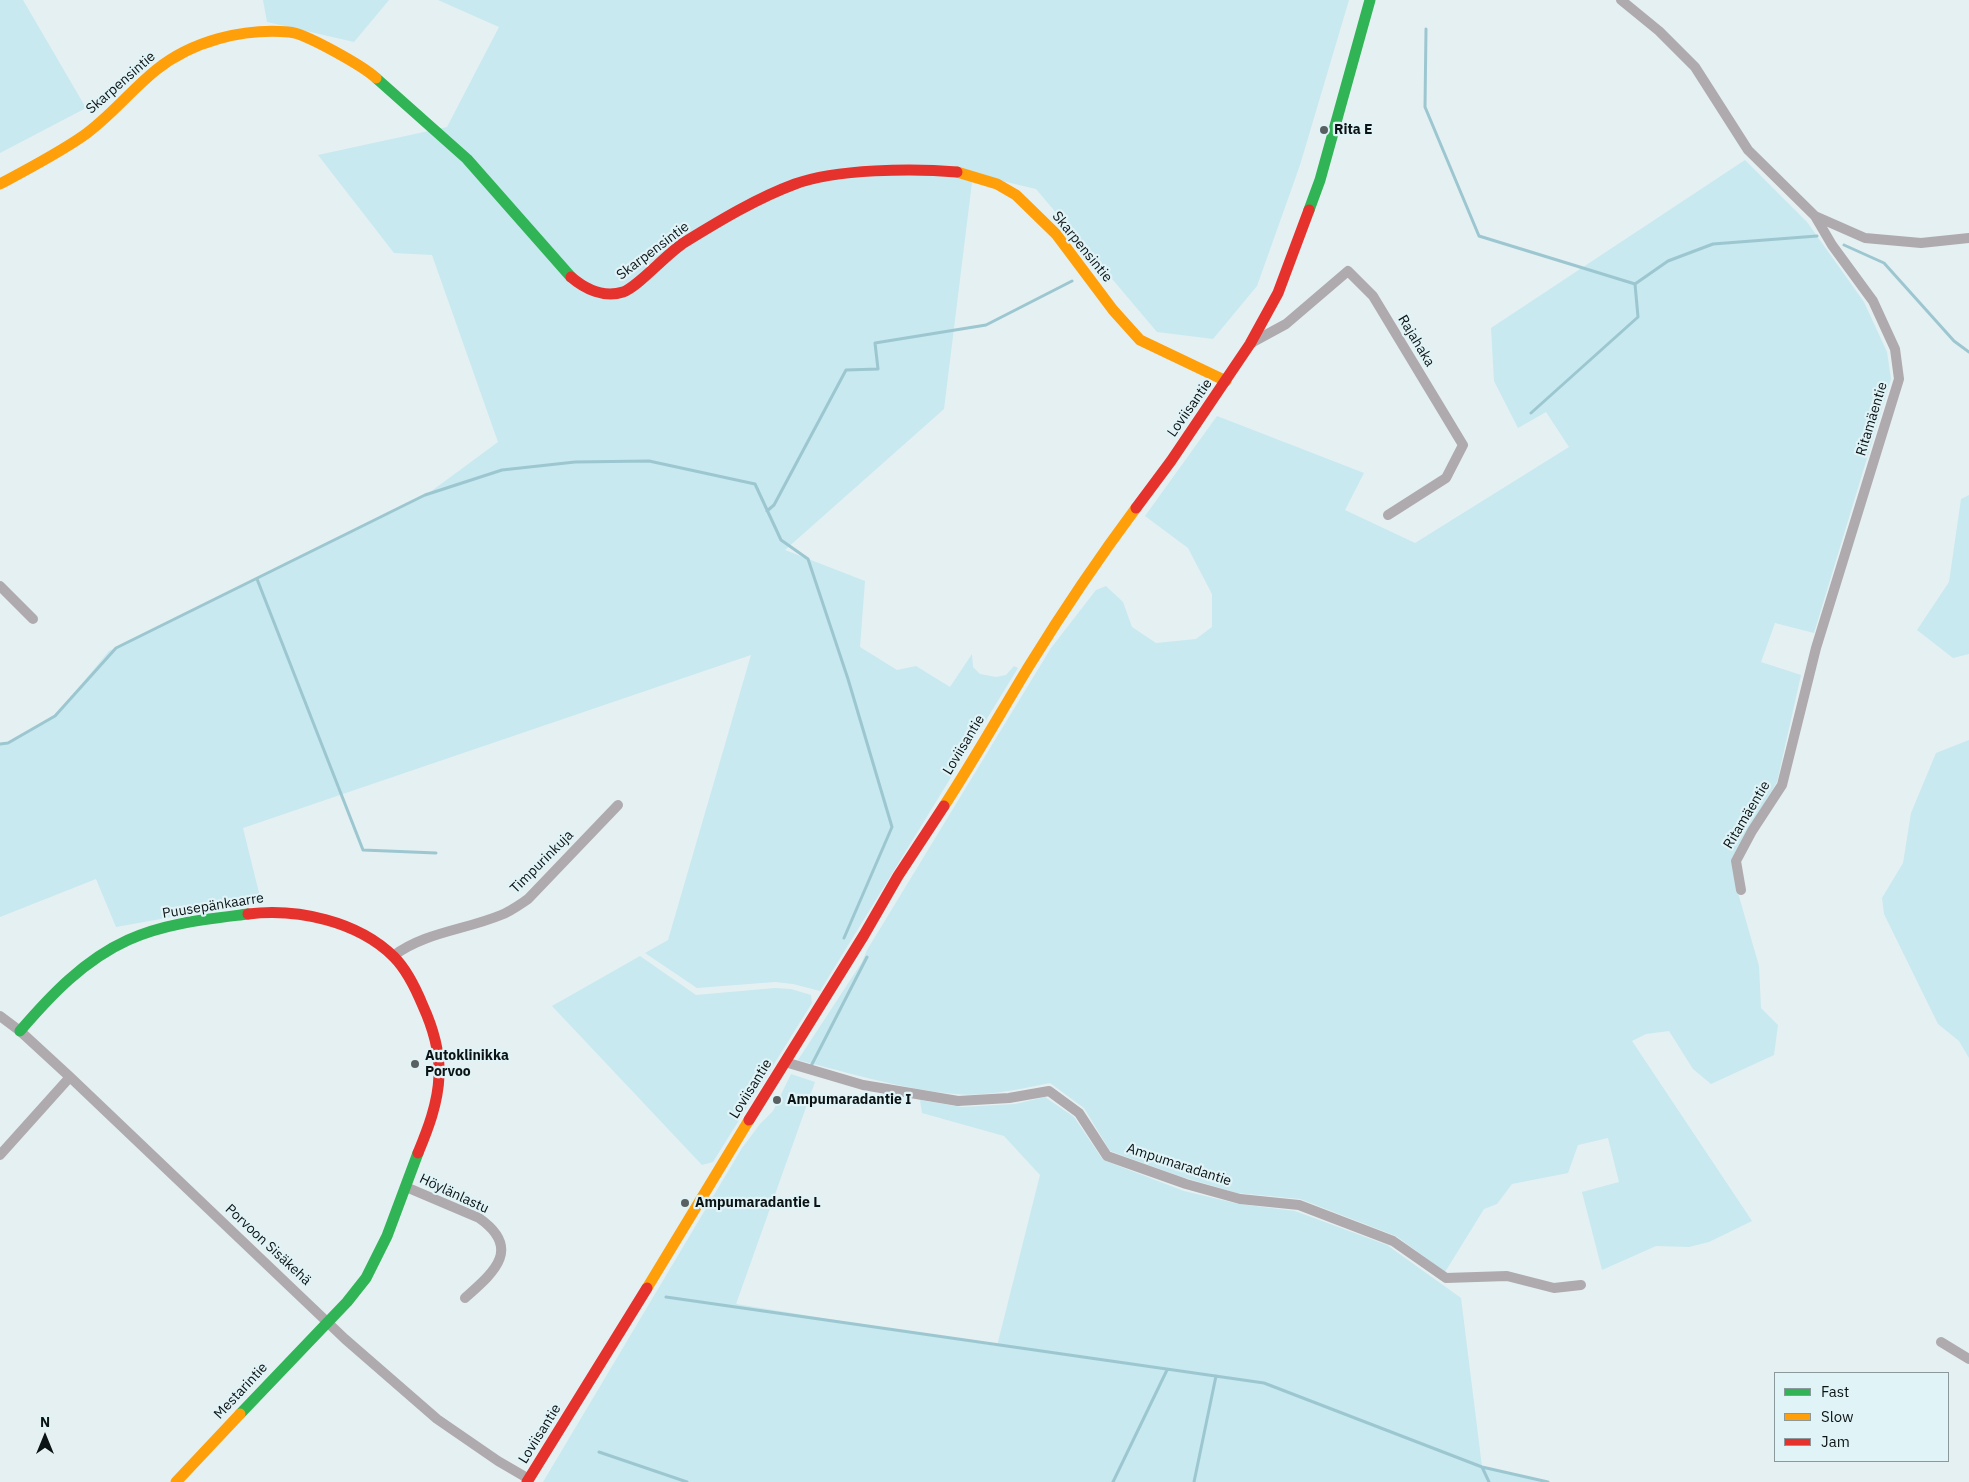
<!DOCTYPE html>
<meta charset="utf-8">
<style>
body{margin:0}
#map{position:relative;width:1969px;height:1482px;overflow:hidden;background:#e5f0f2;font-family:"IBM Plex Sans",sans-serif}
canvas{display:block}
.legend{position:absolute;left:1774px;top:1372px;width:175px;height:90px;box-sizing:border-box;background:#e0f3f7;border:1px solid #8b999c;margin:0;padding:6px 9px;list-style:none;font-size:15px;color:#0c1314}
.legend li{display:flex;align-items:center;gap:10px;height:25px}
.legend b{width:25px;border:1px solid #8b999c}
.north{position:absolute;left:20px;top:1412px;width:50px;height:50px;-webkit-text-stroke:4px #e0f3f7;paint-order:stroke;rotate:0deg;font-size:14px;font-weight:700;line-height:20px;text-align:center;color:#0c1314}
.north::after{content:'';display:block;margin:auto;width:18px;height:22px;background:#0c1314;clip-path:polygon(50% 0,100% 100%,50% 72%,0 100%)}
</style>
<div id="map">
<canvas width="1969" height="1482"></canvas>
<ul class="legend">
<li><b style="height:6px;background:#30b455"></b>Fast</li>
<li><b style="height:6px;background:#ff9f0a"></b>Slow</li>
<li><b style="height:6px;background:#e5322d"></b>Jam</li>
</ul>
<div class="north">N</div>
</div>
<script>
const g = document.querySelector('canvas').getContext('2d');
g.lineJoin = 'round';
function fillPath(path, color) { g.fillStyle = color; g.fill(path, 'evenodd'); }
function strokePath(path, color, width, dash) { g.strokeStyle = color; g.lineWidth = width; g.lineCap = dash ? 'butt' : 'round'; g.setLineDash(dash || []); g.stroke(path); }
function drawText(font, color, halo, rows, align = 'center') {
  g.font = font + ' "IBM Plex Sans",sans-serif'; g.lineWidth = 4.5; g.setLineDash([]); g.textBaseline = 'middle'; g.strokeStyle = halo; g.fillStyle = color; for (const [text, x, y, turn = 0] of rows) {
    g.save(); g.translate(x, y); g.rotate((+turn || 0) * Math.PI / 180); g.textAlign = isNaN(turn) ? turn : align; if (halo) g.strokeText(text, 0, 0); g.fillText(text, 0, 0); g.restore();
  }
}
const green = new Path2D(`
 M0,0h23l63,108 -86,45z
 M263,0h126l-35,42 -87,-20z
 M438,0h911l-49,165 -43,121 -44,53 -56,-7 -121,-143 -63,-15 -29,235 -159,141 80,31 -5,66 37,23 19,-4 34,21 22,-33 1,13 7,7 16,3 10,-2 8,-9 4,2 -198,323 -27,-7 -18,-2 -78,6 -52,-35 23,-13 83,-285 -508,173 18,73 -145,26 -20,-48 -96,38v-173l8,-1 47,-27 54,-65 313,-153 76,-56 -66,-187 -38,-2 -76,-98 129,-28 52,-100z
 M1745,160l62,62 57,80 23,50 4,27 -77,254 -39,-10 -14,39 40,13 -24,107 -45,76 4,28 23,80 2,42 17,17 -4,30 -63,29 -18,-15 -24,-38 -23,3 -14,7 120,180 -43,21 -20,5 -33,-1 -54,24 -20,-78 37,-10 -11,-44 -30,7 -10,28 -56,11 -15,20 -13,5 -39,63 -49,-36 -96,-37 -63,-6 -58,-17 -69,-25 -26,-43 -34,-25c-31,6 -64,14 -95,11 -53,-5 -106,-21 -157,-34l64,-98 5,-12 184,-302 45,-58 10,-4 17,16 9,25 24,16 40,-4 16,-12v-33l-24,-46 -43,-32 72,-100 147,57 -19,37 70,33 154,-96 -23,-35 -28,16 -24,-47 -3,-53z
 M1969,495v159l-16,4 -36,-28 32,-48 12,-83z
 M1969,740v318l-10,-17 -21,-17 -54,-110 -2,-16 21,-35 8,-50 25,-60z
 M640,956l56,39 79,-7 16,1 20,6 1,8 -99,159 -11,3 -150,-159z
 M791,1074l24,8 -79,222 261,42 43,-171 -36,-39 -82,-23 -2,-13 42,7 53,-3 30,-7 29,20 29,43 81,31 55,13 56,7 92,34 74,53 21,169 66,15h-1005l199,-334 18,-24 13,-13z`);
const stream = new Path2D(`
 M1426,29l-1,78 54,129 156,48
 M1844,245l40,18 70,78 15,11
 M1531,413l107,-96 -3,-33 33,-23 45,-17 104,-8
 M767,511l7,-6 72,-135 32,-1 -3,-26 111,-18 86,-44
 M257,579l106,271 73,3
 M0,744l8,-1 47,-27 61,-68 309,-153 77,-25 73,-8 74,-1 106,23 26,56 27,19 40,120 44,148 -48,111
 M810,1068l57,-111
 M666,1297l598,86 218,84 66,15
 M599,1452l88,30
 M1482,1467l7,15
 M1113,1482l54,-112
 M1194,1482l22,-106`);
const street = new Path2D(`
 M1621,0l38,31 36,36 53,83 67,66 17,29 41,56 22,48 4,30 -83,269 -34,137 -30,46 -16,30 5,29
 M1815,216l50,22 56,5 48,-5
 M1251,343l35,-19 62,-53 25,25 90,149 -17,33 -58,37
 M0,586l33,33
 M393,956c32,-24 72,-26 108,-41 10,-4 18,-10 27,-16l90,-94
 M0,1016l20,15 50,46 275,262 92,80 61,42 31,18
 M785,1062l78,23 95,16 51,-3 40,-7 30,22 28,43 79,28 54,15 59,6 94,36 53,37 61,-2 47,12 27,-3
 M0,1155l70,-78
 M406,1187l73,31c44,31 14,55 -14,80
 M1941,1342l28,17`);
const fast = new Path2D(`
 M376,78l91,81 104,118
 M1309,210l11,-30 50,-180
 M20,1031c31,-36 64,-71 108,-91 37,-17 80,-21 120,-26
 M240,1414l107,-112 19,-24 21,-42 31,-83`);
const slow = new Path2D(`
 M957,172l40,12 19,11 40,39 57,76 27,30 86,41
 M0,184c28,-15 57,-30 83,-48 27,-19 47,-45 73,-66 36,-29 87,-42 133,-38 16,1 74,34 87,46
 M944,806c30,-46 57,-94 85,-140 34,-55 69,-107 107,-158
 M647,1288l102,-168
 M176,1482l64,-68`);
const jam = new Path2D(`
 M571,277c14,12 33,21 52,15 15,-5 44,-39 62,-50 34,-21 72,-44 110,-58 41,-15 118,-16 162,-12
 M1136,508l35,-47 79,-117 28,-51 31,-83
 M248,914c49,-6 110,7 146,43 13,13 22,32 29,49 10,22 17,46 16,70 -1,27 -11,53 -21,77
 M749,1120l115,-185 34,-59 46,-70
 M527,1482l120,-194`);
const markers = [
 [1324,130,5,"#586062"],
 [415,1064,5,"#586062"],
 [777,1100,5,"#586062"],
 [685,1203,5,"#586062"]
];
const streetNames = [
 ["Skarpensintie",121,83,-41],
 ["Skarpensintie",1082,247,51],
 ["Skarpensintie",653,251,-37],
 ["Rajahaka",1416,341,59],
 ["Loviisantie",1190,408,-55],
 ["Ritamäentie",1872,419,-73],
 ["Loviisantie",964,745,-59],
 ["Ritamäentie",1747,815,-59],
 ["Timpurinkuja",542,862,-45],
 ["Puusepänkaarre",213,906,-9],
 ["Loviisantie",751,1089,-58],
 ["Ampumaradantie",1179,1165,18],
 ["Höylänlastu",454,1194,25],
 ["Porvoon Sisäkehä",268,1245,43],
 ["Mestarintie",241,1391,-47],
 ["Loviisantie",540,1434,-58]
];
const poiNames = [
 ["Rita E",1334,130],
 ["Autoklinikka",425,1056],
 ["Porvoo",425,1072],
 ["Ampumaradantie I",787,1100],
 ["Ampumaradantie L",695,1203]
];
fillPath(green, '#c8e9ef');
strokePath(stream, '#9cc7d0', 3);
strokePath(street, '#afaaad', 10);
strokePath(fast, '#30b455', 11);
strokePath(slow, '#ff9f0a', 11);
strokePath(jam, '#e5322d', 11);
for (const [x, y, r, color] of markers) { const dot = new Path2D(); dot.arc(x, y, r, 0, 2 * Math.PI); g.fillStyle = color; g.fill(dot); strokePath(dot, '#e0f3f7', 2); }
drawText('14px', '#0c1314', '#e0f3f7', streetNames);
drawText('bold 14px', '#0c1314', '#e0f3f7', poiNames, 'left');
</script>
